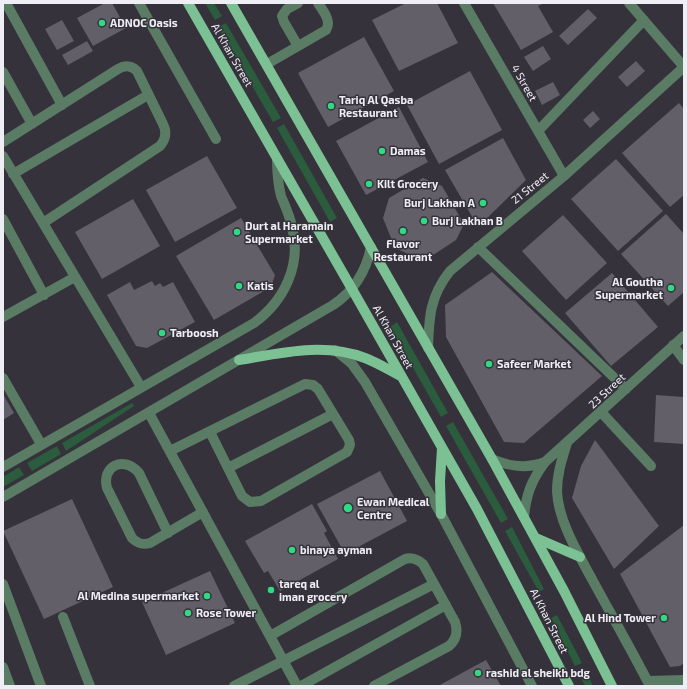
<!DOCTYPE html>
<style>
body{margin:0}
#map{position:relative;width:687px;height:689px;overflow:hidden;background:#35323b;font-family:"Exo 2",sans-serif}
canvas{display:block}
.frame{position:absolute;inset:0;border:4px solid #f0eef5;pointer-events:none}
</style>
<div id="map">
<canvas width="687" height="689"></canvas>
<div class="frame"></div>
</div>
<script>
const g = document.querySelector('canvas').getContext('2d');
g.lineJoin = 'round';
function fillPath(path, color) { g.fillStyle = color; g.fill(path, 'evenodd'); }
function strokePath(path, color, width, dash) { g.strokeStyle = color; g.lineWidth = width; g.lineCap = dash ? 'butt' : 'round'; g.setLineDash(dash || []); g.stroke(path); }
function drawText(font, color, halo, rows, align = 'center') {
  g.font = font + ' "Exo 2",sans-serif'; g.lineWidth = 3; g.setLineDash([]); g.textBaseline = 'middle'; g.strokeStyle = halo; g.fillStyle = color; for (const [text, x, y, turn = 0] of rows) {
    g.save(); g.translate(x, y); g.rotate((+turn || 0) * Math.PI / 180); g.textAlign = isNaN(turn) ? turn : align; if (halo) g.strokeText(text, 0, 0); g.fillText(text, 0, 0); g.restore();
  }
}
const green = new Path2D(`
 M205,3h9l8,13 -7,4z
 M226,23l55,95 -8,4 -55,-95z
 M284,124l53,94 -7,4 -53,-94z
 M397,322l51,91 -7,4 -51,-90z
 M132,403l2,3 -68,45 -4,-8z
 M453,422l55,97 -7,4 -55,-97z
 M57,446l4,8 -29,17 -5,-8z
 M19,467l5,8 -21,12v-10z
 M512,527l32,62 -5,3 -34,-61z
 M557,615l25,48 -7,3 -24,-48z
 M585,669l8,17h-8l-7,-14z`);
const building = new Path2D(`
 M105,3h7l14,25 -33,18 -16,-28z
 M406,3h31l21,40 -59,28 -27,-51z
 M493,3h51l-6,3 15,26 -32,18z
 M588,9l9,9 -29,27 -9,-9z
 M62,20l12,21 -17,9 -12,-21z
 M364,37l30,54 -66,36 -30,-54z
 M87,41l6,10 -25,14 -6,-10z
 M543,46l8,13 -18,12 -9,-14z
 M636,61l9,10 -18,16 -9,-10z
 M470,71l32,59 -63,34 -32,-59z
 M553,82l7,13 -18,10 -7,-14z
 M679,103l5,6v86l-14,12 -48,-54z
 M399,107l29,55 -62,33 -30,-54z
 M593,111l7,8 -10,9 -7,-8z
 M503,138l23,42 -48,47 -33,-57z
 M207,156l30,52 -62,34 -29,-52z
 M616,159l47,52 -45,40 -47,-52z
 M423,178l19,8 22,38 -8,16 -32,21 -29,-13 -12,-30 6,-20z
 M133,199l27,47 -58,33 -27,-47z
 M666,214l18,20v58l-16,14 -47,-52z
 M563,215l44,48 -41,37 -44,-49z
 M241,218l34,57 -4,12 -57,33 -38,-64z
 M492,272l110,104 -78,67 -20,-1 -58,-105 -1,-32z
 M612,273l46,54 -47,39 -46,-53z
 M152,281l3,5 5,-3 3,4 10,-5 22,40 -48,26 -11,-2 -29,-51 23,-13 4,8z
 M3,394l11,19 -11,7z
 M656,395l28,2v47l-30,-2z
 M595,440l64,86 -45,43 -42,-71 9,-32z
 M380,471l27,50 -62,33 -28,-50z
 M72,499l41,88 -69,32 -41,-88z
 M312,504l15,27 -3,2 14,26 -58,32 -12,-20 -4,2 -19,-32z
 M684,525v138l-4,3 -10,1 -50,-93z
 M210,571l25,52 -69,32 -24,-53z
 M486,660l15,26h-63z`);
const minor = new Path2D(`
 M6,3l56,102
 M139,3l77,136
 M298,3l-11,6 -5,7 2,6 14,24
 M464,3l100,173
 M629,3l55,64
 M267,64l59,-34c6,-9 -3,-19 -8,-27
 M3,72l29,52
 M538,131l106,-111
 M3,142l115,-73c7,-4 13,-4 19,2l26,53c4,8 3,15 -3,22l-117,77
 M3,156l138,231
 M13,174l135,-79
 M3,219l41,76
 M478,247l148,142
 M3,317l72,-40
 M673,345l11,15
 M428,348c1,-31 2,-52 22,-77l114,-95 120,-109
 M335,350l17,14 13,18 76,132 91,172
 M3,378l38,66
 M601,412l50,54
 M149,413l148,273
 M567,443c-5,16 -10,31 -10,48 1,30 22,64 36,90 19,35 39,70 57,105
 M170,451l135,-67 8,1 5,4 31,51 1,5 -3,7 -86,49 -11,1 -8,-6 -32,-64
 M492,459c18,8 35,10 53,3
 M3,467l251,-144c30,-22 48,-58 38,-96 -2,-11 -7,-21 -11,-31 -3,-12 -4,-25 -4,-37
 M228,468l105,-54
 M3,497l330,-192c21,-14 33,-33 38,-58
 M524,517c2,-22 7,-36 21,-55l139,-126
 M168,533l-29,-60c-15,-18 -38,-7 -32,15l25,50c6,6 11,7 18,5l53,-31
 M3,584l38,102
 M63,617l27,69
 M270,636l135,-77c7,-2 12,0 18,5l32,58c3,9 2,17 -6,24l-75,40
 M3,667l7,19
 M648,681l36,-1
 M234,686l200,-102
 M301,686l145,-81`);
const major = new Path2D(`
 M188,3l164,286 125,220 92,177
 M231,3l261,456 72,132 48,95
 M239,360c42,-7 85,-18 126,-2 13,5 24,12 36,18
 M441,514l-1,-33 2,-33
 M536,538l44,19`);
const markers = [
 [102,23,4,"#32d882"],
 [331,106,4,"#32d882"],
 [382,151,4,"#32d882"],
 [369,184,4,"#32d882"],
 [483,203,4,"#32d882"],
 [424,221,4,"#32d882"],
 [403,231,4,"#32d882"],
 [237,232,4,"#32d882"],
 [239,286,4,"#32d882"],
 [671,288,4,"#32d882"],
 [162,333,4,"#32d882"],
 [489,364,4,"#32d882"],
 [348,508,5,"#32d882"],
 [292,550,4,"#32d882"],
 [271,590,4,"#32d882"],
 [207,596,4,"#32d882"],
 [188,613,4,"#32d882"],
 [664,618,4,"#32d882"],
 [478,673,4,"#32d882"]
];
const poiNames = [
 ["ADNOC Oasis",110,23],
 ["Tariq Al Qasba",339,100],
 ["Restaurant",339,113],
 ["Damas",390,151],
 ["Kilt Grocery",377,184],
 ["Burj Lakhan A",475,203,"right"],
 ["Burj Lakhan B",432,221],
 ["Durt al Haramain",245,226],
 ["Supermarket",245,239],
 ["Flavor",403,244,"center"],
 ["Restaurant",403,257,"center"],
 ["Al Goutha",663,282,"right"],
 ["Supermarket",663,295,"right"],
 ["Katis",247,286],
 ["Tarboosh",170,333],
 ["Safeer Market",497,364],
 ["Ewan Medical",357,502],
 ["Centre",357,515],
 ["binaya ayman",300,550],
 ["tareq al",279,584],
 ["iman grocery",279,597],
 ["Al Medina supermarket",199,596,"right"],
 ["Rose Tower",196,613],
 ["Al Hind Tower",656,618,"right"],
 ["rashid al sheikh bdg",486,673]
];
const streetNames = [
 ["Al Khan Street",232,55,60],
 ["4 Street",524,83,60],
 ["21 Street",530,188,-39],
 ["Al Khan Street",393,337,61],
 ["23 Street",607,391,-43],
 ["Al Khan Street",549,621,63]
];
fillPath(green, '#2a5c3d');
fillPath(building, '#625f69');
strokePath(minor, '#5a7b64', 10);
strokePath(major, '#7bc193', 10);
for (const [x, y, r, color] of markers) { const dot = new Path2D(); dot.arc(x, y, r, 0, 2 * Math.PI); g.fillStyle = color; g.fill(dot); strokePath(dot, '#35323b', 1.5); }
drawText('bold 11px', '#f0eef5', '#35323b', poiNames, 'left');
drawText('11px', '#f0eef5', '#35323b', streetNames);
</script>
